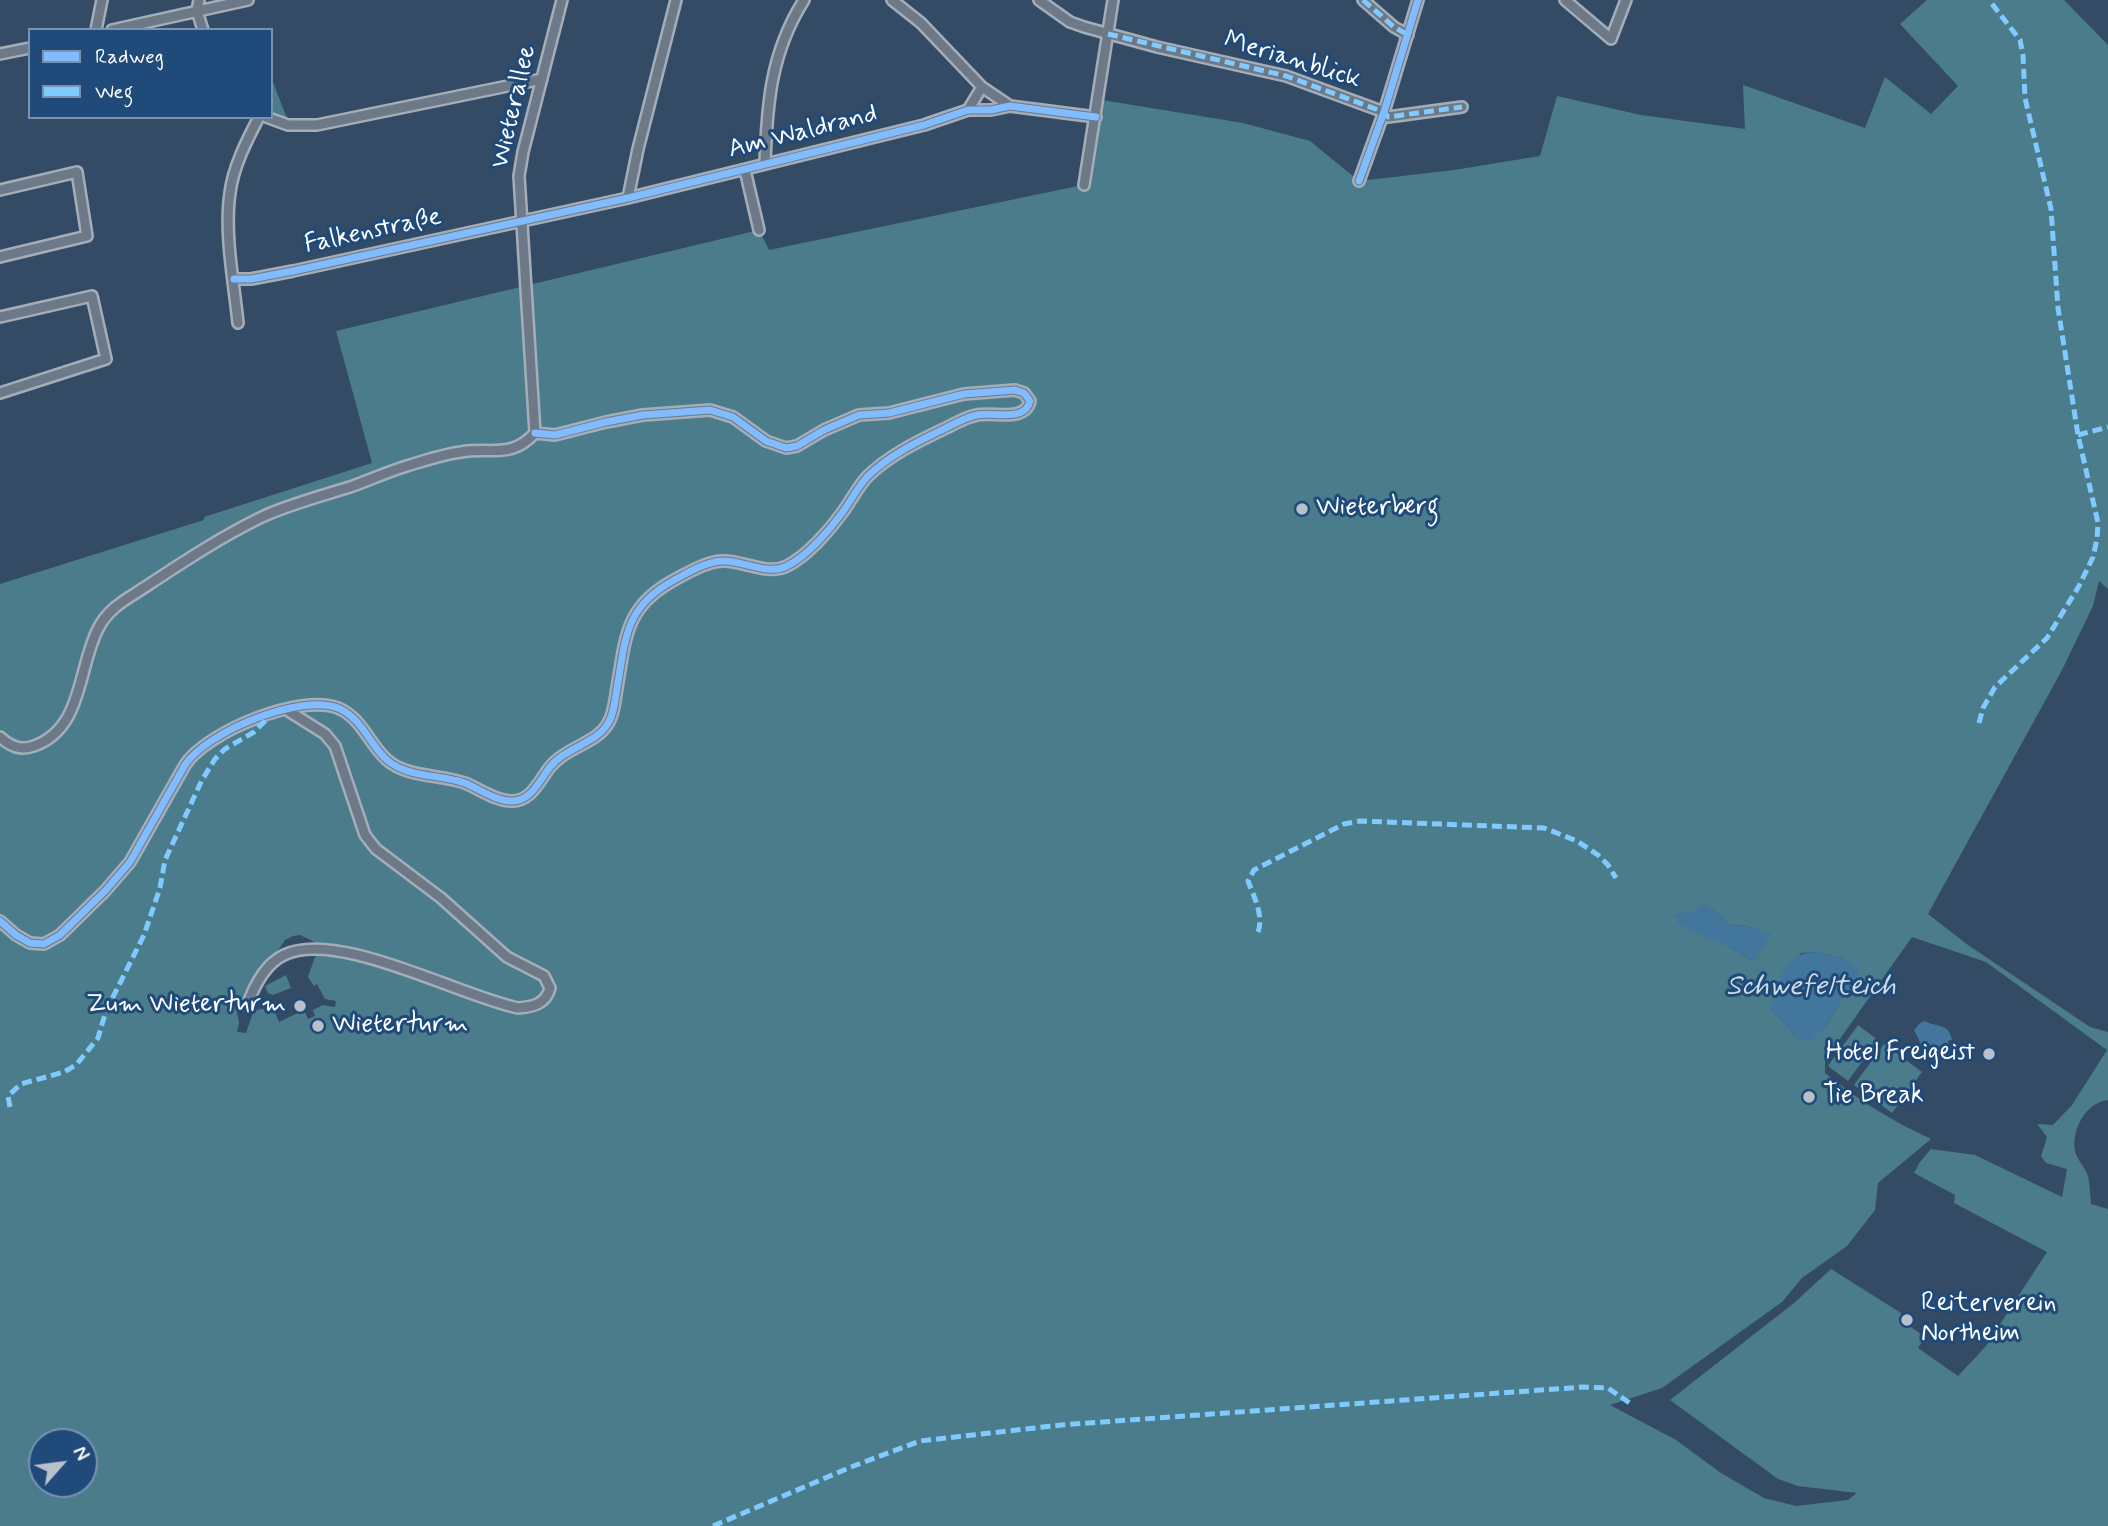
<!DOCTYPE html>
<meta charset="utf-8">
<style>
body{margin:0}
#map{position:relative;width:2108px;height:1526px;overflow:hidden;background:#344b65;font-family:Mynerve,sans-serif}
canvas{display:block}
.legend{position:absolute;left:28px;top:28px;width:245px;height:91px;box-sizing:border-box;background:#1f4a7a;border:2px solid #7992af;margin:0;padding:9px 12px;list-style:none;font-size:21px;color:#fff}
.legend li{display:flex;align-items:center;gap:14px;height:35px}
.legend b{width:35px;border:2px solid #7992af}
.north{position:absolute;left:28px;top:1428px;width:70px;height:70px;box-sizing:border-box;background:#1f4a7a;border:2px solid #7992af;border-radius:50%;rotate:62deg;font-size:19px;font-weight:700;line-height:28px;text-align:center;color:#fff}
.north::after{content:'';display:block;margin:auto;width:24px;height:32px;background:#b8c0c9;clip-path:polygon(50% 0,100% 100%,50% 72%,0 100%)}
</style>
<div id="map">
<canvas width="2108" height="1526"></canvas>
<ul class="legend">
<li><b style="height:9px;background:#80bcff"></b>Radweg</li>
<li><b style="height:9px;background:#80caff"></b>Weg</li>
</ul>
<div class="north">N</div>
</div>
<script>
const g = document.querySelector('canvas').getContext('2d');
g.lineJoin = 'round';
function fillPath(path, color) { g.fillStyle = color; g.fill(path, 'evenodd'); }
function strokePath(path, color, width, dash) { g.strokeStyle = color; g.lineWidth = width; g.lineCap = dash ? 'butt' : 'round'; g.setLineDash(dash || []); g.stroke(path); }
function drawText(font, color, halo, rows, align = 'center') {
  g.font = font + ' Mynerve,sans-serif'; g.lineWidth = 6; g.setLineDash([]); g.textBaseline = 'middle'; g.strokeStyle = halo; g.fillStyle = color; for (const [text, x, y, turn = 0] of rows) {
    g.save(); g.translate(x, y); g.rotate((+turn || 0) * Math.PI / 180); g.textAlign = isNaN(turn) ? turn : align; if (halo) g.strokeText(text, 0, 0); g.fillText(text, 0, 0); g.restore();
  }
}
const green = new Path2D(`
 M1927,0h137l44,45v544l-9,-8 -6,25 -31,64 -134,244 40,31 122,82 18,5v68c-22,2 -37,30 -33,51 2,9 10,16 13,25 2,9 2,19 3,28l17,5v317h-2108v-942l204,-64v-3l168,-54 -36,-132 423,-101 10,20 314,-65 13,-68 6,-17 141,23 67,18 49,40 95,-11 86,-14 17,-60 84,19 104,14 -2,-44 122,43 20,-51 46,37 27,-28 -58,-62zM1714,910l16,16 14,-1 26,9 -17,27 -78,-46zM300,935l21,10 2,6h-6l-9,26 6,9 3,-2 8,15 11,2 -1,6 -12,-2 -10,5 2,6 -7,3 -4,-9 -25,12 -6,-14 -19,2 -8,23 -9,-1 2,-9 -3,-15 6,-5 43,-63 8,-4zM1912,937l74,25 121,88 -35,55 -19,20 -16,-1 10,13 -6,19 5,7 21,6 -5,28 -87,-42 -44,-6 -11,13 -6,11 41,22 -1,8 93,49 -61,94 -28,30 -40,-28 7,-11 -24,-17v-7l-70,-44 -37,34 -124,97 108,79 20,7 59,7 -9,7 -52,6 -32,-8 -43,-25 -45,-33 -66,-35 52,-17 120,-86 20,-24 45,-32 28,-36 3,-27 53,-44c-39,-18 -73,-39 -106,-66v-13zM1813,952l30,6 8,25 -25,43 -30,12 -10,-14 -15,-14 30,-57zM42,1442h42v42h-42z
 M271,77l17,44 -17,-7z
 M286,975l5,13 -18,7 -5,-2 -3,-7z
 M1858,1025l20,15 -30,41 -20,-15z
 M1884,1044l38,28 -30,41 -38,-28z`);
const water = new Path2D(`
 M1703,904l11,6 16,16 14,-1 27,9 -18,27 -22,-13 -53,-24 -3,-9 19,-4z
 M1813,952l30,6 17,10 -4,10 -5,5 -25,43 -17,16 -13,-4 -10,-14 -15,-14c4,-26 13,-56 42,-58z
 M1925,1021c13,7 24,2 27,19h-3l-5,13 3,2 -11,6 -14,-7 -2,-12 -6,-12 6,-7z`);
const street = new Path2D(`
 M199,0l-2,11 6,19
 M892,0l29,23 61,64 28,19
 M1039,0l31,22 14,5 73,20 129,29 98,36 4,5 74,-10
 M1363,0l31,27 14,8
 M1565,0l46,39 15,-39
 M96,30l6,-30
 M112,30l136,-30
 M0,54l30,-6
 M968,110l14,-23
 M266,117l22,8h29l225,-46
 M765,163c2,-60 6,-111 39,-163
 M745,170l14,60
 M1359,181l25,-69 34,-112
 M1084,185l29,-185
 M0,190l77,-18 10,64 -87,21
 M628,198l10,-49 38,-149
 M234,279h17l42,-8 335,-73 296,-73 44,-15h23l19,-4 86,11
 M0,317l92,-21 14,63 -106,34
 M238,323c-4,-40 -14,-90 -8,-130 3,-26 17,-53 29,-76
 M535,433l-16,-257 4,-24 39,-152
 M0,737c10,9 20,14 34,9 49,-17 44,-79 64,-117 8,-17 23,-27 38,-36 41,-27 84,-56 128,-77 27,-12 57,-20 86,-29 20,-7 39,-16 60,-22 17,-5 34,-11 51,-13 31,-5 50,7 74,-19
 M0,921l16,14 14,8 14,1 16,-9 45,-44 25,-29 55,-97c21,-33 116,-72 153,-57 24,10 31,36 49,52 21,18 52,14 78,23 14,6 31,18 46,18 20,1 28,-20 39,-34 15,-19 46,-24 57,-42 7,-10 8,-25 10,-37 9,-52 8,-82 59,-109 15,-8 30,-17 46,-18 21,-1 45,15 65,5 20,-10 42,-35 55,-53 9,-12 15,-25 25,-36 22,-22 52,-36 79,-49 10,-5 20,-11 31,-13 16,-4 48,8 53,-14l-6,-8 -9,-3 -51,4 -75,19 -30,2 -35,15 -27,16 -11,2 -20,-7 -33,-24 -23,-7 -67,5 -37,7 -51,13 -20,-2
 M247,1006c7,-20 18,-42 37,-51 54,-26 175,41 234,53 15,-1 28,-4 32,-20l-6,-12 -37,-19 -66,-59 -65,-49 -11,-14 -30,-89 -10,-12 -38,-24`);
const quiet = new Path2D(`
 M1363,0l31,27 14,8
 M1108,34l178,42 98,36 4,5 74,-10
 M2078,435l30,-8
 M1979,723l4,-15 12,-21 52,-49 32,-52 14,-29 4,-18 1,-16 -20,-88 -20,-127 -7,-99 -26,-111 -2,-43 -3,-15 -31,-40
 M1258,932c6,-16 -4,-35 -10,-51l6,-11 90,-46 16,-3 184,7 33,13 21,14 10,10 8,13
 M10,1107l-2,-11 13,-12 43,-12 12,-7 22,-27 8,-27 38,-76 16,-47 5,-28 37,-80 13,-21 10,-10 29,-17 14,-14
 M713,1526l138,-59 69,-26 141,-16 522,-38 25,1 23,16`);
const cycleway = new Path2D(`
 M1359,181l25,-69 34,-112
 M234,279h17l42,-8 335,-73 296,-73 44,-15h23l19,-4 86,11
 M0,921l16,14 14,8 14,1 16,-9 45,-44 25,-29 55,-97c21,-33 116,-72 153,-57 24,10 31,36 49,52 21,18 52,14 78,23 14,6 31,18 46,18 20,1 28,-20 39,-34 15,-19 46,-24 57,-42 7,-10 8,-25 10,-37 9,-52 8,-82 59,-109 15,-8 30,-17 46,-18 21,-1 45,15 65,5 20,-10 42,-35 55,-53 9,-12 15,-25 25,-36 22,-22 52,-36 79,-49 10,-5 20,-11 31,-13 16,-4 48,8 53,-14l-6,-8 -9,-3 -51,4 -75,19 -30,2 -35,15 -27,16 -11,2 -20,-7 -33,-24 -23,-7 -67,5 -37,7 -51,13 -20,-2`);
const markers = [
 [1302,509,7,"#b8c0c9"],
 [300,1006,7,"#b8c0c9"],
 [318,1026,7,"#b8c0c9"],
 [1989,1054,7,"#b8c0c9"],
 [1809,1097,7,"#b8c0c9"],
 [1907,1320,7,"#b8c0c9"]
];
const streetNames = [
 ["Merianblick",1292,61,17],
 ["Wieterallee",515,107,-77],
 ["Am Waldrand",803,133,-14],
 ["Falkenstraße",373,232,-12]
];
const poiNames = [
 ["Wieterberg",1316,509],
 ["Zum Wieterturm",286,1006,"right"],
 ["Wieterturm",332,1026],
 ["Hotel Freigeist",1975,1054,"right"],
 ["Tie Break",1823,1097],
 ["Reiterverein",1921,1305],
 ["Northeim",1921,1335]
];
const waterNames = [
 ["Schwefelteich",1811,988]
];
fillPath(green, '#4b7c8c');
fillPath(water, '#43769d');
strokePath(street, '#a4aeba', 14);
strokePath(street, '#6d7986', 9);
strokePath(quiet, '#80caff', 5, [10, 5]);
strokePath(cycleway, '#80bcff', 7);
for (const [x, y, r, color] of markers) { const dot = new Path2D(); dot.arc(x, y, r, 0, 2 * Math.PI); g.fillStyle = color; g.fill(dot); strokePath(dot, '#1f4a7a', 2.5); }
drawText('26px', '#fff', '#1f4a7a', streetNames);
drawText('26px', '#fff', '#1f4a7a', poiNames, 'left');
drawText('italic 28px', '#d0dee8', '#1f4a7a', waterNames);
</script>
